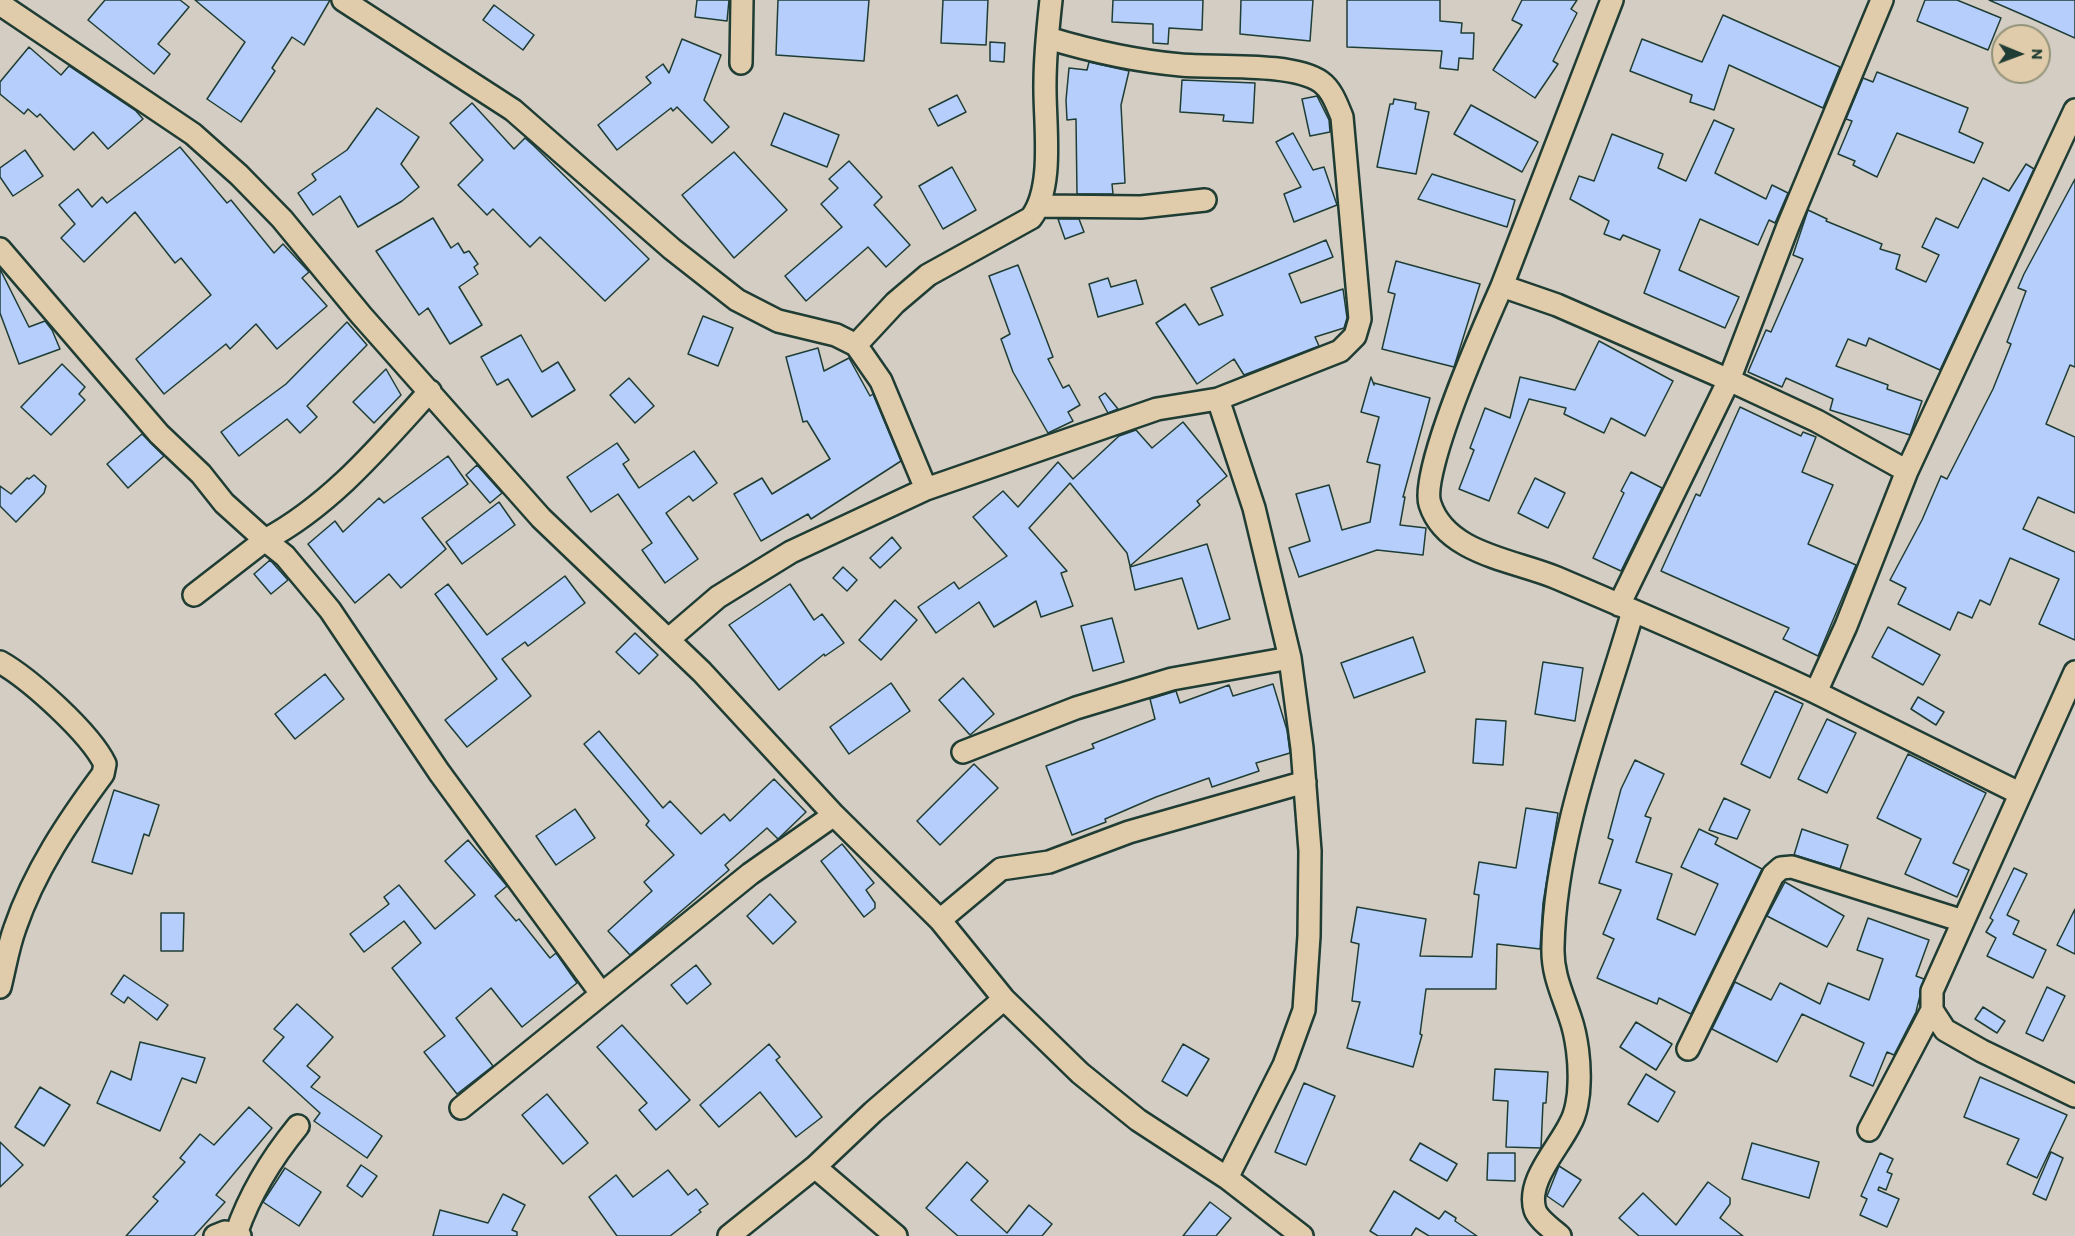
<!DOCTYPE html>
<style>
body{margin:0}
#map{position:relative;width:2075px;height:1236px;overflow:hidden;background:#d3cdc3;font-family:Itim,sans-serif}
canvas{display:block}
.north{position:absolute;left:1991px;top:24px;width:60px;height:60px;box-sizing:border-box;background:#e0ccaa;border:2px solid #93937b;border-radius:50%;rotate:91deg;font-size:16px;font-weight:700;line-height:24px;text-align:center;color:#1f3d34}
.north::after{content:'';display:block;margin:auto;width:21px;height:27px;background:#1f3d34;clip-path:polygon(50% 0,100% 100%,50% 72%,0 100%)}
</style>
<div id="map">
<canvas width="2075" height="1236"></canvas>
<div class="north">N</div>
</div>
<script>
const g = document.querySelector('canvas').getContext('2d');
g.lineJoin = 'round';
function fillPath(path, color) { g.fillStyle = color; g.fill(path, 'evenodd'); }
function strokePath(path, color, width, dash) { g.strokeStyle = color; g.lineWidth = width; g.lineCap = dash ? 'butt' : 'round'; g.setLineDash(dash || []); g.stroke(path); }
const building = new Path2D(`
 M105,0h75l9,7 -31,37 12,10 -16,20 -66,-54z
 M195,0h135l-26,45 -12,-8 -20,31 3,3 -34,51 -34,-23 38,-57z
 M697,0h32l-2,21 -32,-4z
 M778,0h91l-5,61 -88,-6z
 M943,0h45l-2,45 -45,-2z
 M1113,0h90l-1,30 -33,-2 -1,16 -15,-1v-19l-41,-2z
 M1241,0h72l-3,41 -70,-7z
 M1347,0h93v21l22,2 -1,10h13l-1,26 -14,-1 -1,12 -18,-2 2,-17 -95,-4z
 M1522,0h55l-6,9 6,4 -24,48 5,3 -23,34 -42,-28 29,-45 -10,-5z
 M1925,0h32l44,18 -13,32 -71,-29z
 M1989,0h86v38l-47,-21z
 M494,5l40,30 -11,15 -40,-30z
 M1723,15l117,52 -17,41 -94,-43 -15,45 -24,-8 2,-7 -62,-24 12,-32 60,23z
 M682,39l39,16 -17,45 25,27 -17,16 -35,-36 -4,4 -2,-3 -54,42 -19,-25 53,-42 -5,-6 17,-13 6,9z
 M990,42l15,1 -1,19 -14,-1z
 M29,47l32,28 8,-9 67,45 7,8 -35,30 -15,-17 -19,18 -34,-36 -3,3 -9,-8 -4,5 -24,-20v-12z
 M1089,62l40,9 -8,34 4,78 -13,1 1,10h-36l-1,-75 -9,1 -1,-20 3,-32 18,2z
 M1877,72l91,36 -9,24 24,11 -9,20 -77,-30 -20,44 -24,-12 2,-4 -17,-7 14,-33 -6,-2 17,-41 10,4z
 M1182,80l73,3 -2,40 -30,-2 1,-6 -44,-3z
 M957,95l9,17 -28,14 -9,-17z
 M1317,96l12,24 1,12 -20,4 -8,-37z
 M1394,99l22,4 -1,6 14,3 -13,62 -39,-7 13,-63h3z
 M472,103l42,46 11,-11 9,8 115,113 -44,42 -65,-64 -10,10 -37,-38 -6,6 -29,-30 25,-25 -33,-37z
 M1471,105l67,37 -16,30 -68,-38z
 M377,108l42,29 -18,27 18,23 -17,14 -44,26 -18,-31 -27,19 -15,-22 18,-13 -4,-6 35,-24z
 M784,113l55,22 -12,32 -56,-22z
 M1714,120l20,9 -19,44 51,26 6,-14 16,8 -13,30 -6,-3 -11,25 -58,-26 -21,51 60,27 -14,31 -81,-35 16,-43 -37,-15 -3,5 -16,-6 5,-13 -39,-22 9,-23 15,5 18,-47 51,20 -5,14 28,13z
 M1293,133l20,37 11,-3 13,38 -43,17 -10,-28 17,-7 -25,-45z
 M180,147l47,56 4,-3 43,53 9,-9 26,28 -7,6 25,28 -50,43 -21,-25 -26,25 -4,-5 -62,50 -28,-35 75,-64 -30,-37 -6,5 -40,-51 -51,50 -23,-24 14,-14 -16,-19 19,-16 14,18 10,-10 5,6z
 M25,150l18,26 -30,20 -13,-19v-9z
 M734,152l53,58 -53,48 -52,-63z
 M849,161l33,36 -8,8 36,40 -24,22 -18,-20 -62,54 -21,-25 57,-49 -21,-23 17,-16 -9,-9z
 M2026,164l8,5 -94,201 -71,-32 -3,8 -18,-7 -12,27 52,19 -1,4 35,12 -12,34 -80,-25 3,-11 -47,-21 -4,9 -34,-15 18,-42 5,2 32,-73 -10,-4 15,-45 19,9 -1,2 56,23 -2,5 20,6 -4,14 30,13 13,-27 -17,-8 14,-29 22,10 25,-50 26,13z
 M952,167l24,43 -33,19 -24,-43z
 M1432,174l83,26 -8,27 -89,-28z
 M2075,179v188l-5,-2 -24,59 29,13v76l-37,-16 -15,32 52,23v88l-36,-16 20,-45 -49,-21 -20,47 -10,-5 -8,18 -14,-6 -8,18 -52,-26 8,-16 -16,-8 32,-60 19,-44 6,3 46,-90 18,-45 -4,-2 19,-51 -8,-3 6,-14z
 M433,218l18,30 7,-5 6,10 5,-2 9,13 -4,3 4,7 -19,13 23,38 -32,19 -22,-36 -9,7 -43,-64z
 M1058,219h21l5,13 -19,7z
 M1326,240l7,17 -44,17 12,29 42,-14 4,29 -3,10 -29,9 4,9 -75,29 -10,-16 -37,25 -41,-61 29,-19 14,21 24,-10 -12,-27z
 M1396,261l84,23 -26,83 -72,-18 13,-55 -7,-2z
 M1018,265l35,92 -5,2 15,29 6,-3 11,20 -12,7 5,9 -25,12 -35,-61 -12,-33 9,-5 -21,-58z
 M0,269l29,58 16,-6 7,9 8,19 -41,15 -19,-51z
 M1108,278l3,9 25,-7 7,24 -45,13 -9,-33z
 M703,316l30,12 -15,38 -30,-12z
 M347,322l20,23 -60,61 10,11 -17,16 -13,-14 -48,37 -18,-24 65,-48z
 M521,335l21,37 16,-10 17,28 -43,27 -24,-38 -11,6 -16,-28z
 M1599,341l74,40 -28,55 -34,-18 -7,15 -40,-19 2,-6 -37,-9 -40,102 -30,-12 15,-39 -4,-2 15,-40 25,10 10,-41 55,13z
 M818,348l6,23 25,-13 21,38 3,-2 28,67 -90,58 -3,-5 -47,27 -27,-47 28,-16 10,16 58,-35 -23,-38 -4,1 -17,-65z
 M62,364l23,23 -6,7 6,6 -34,35 -30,-28z
 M386,369l15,26 -27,28 -21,-21z
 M1371,377l3,8v-2l56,15 -27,99h2l-5,28 26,3 -3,27 -46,-5 -78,27 -10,-29 21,-7 -14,-47 33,-9 13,45 28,-8 10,-57 -13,-3 12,-45 -18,-5z
 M629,378l25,28 -19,17 -25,-28z
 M1105,393l13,16 -10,4 -9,-16z
 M1740,407l61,29 2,-4 13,5 -14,35 31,13 -25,59 48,21 -38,91 -35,-17 6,-11 -128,-57 35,-77 4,2z
 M1183,422l44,54 -30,25 3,4 -70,61 -3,-13 -57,-70 -41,45 38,43 -6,2 12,33 -32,11 -5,-16 -42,26 -15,-25 -43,31 -18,-26 36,-25 5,7 48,-33 -34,-39 30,-26 15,16 40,-45 15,17 46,-43 17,-6 16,18z
 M142,434l22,22 -36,32 -21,-24z
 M617,443l12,17 -6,4 16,24 55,-37 23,32 -24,18 -4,-5 -23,17 32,46 -33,24 -23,-33 10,-7 -34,-49 -27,18 -24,-35z
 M448,456l20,28 -46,34 24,31 -45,39 -12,-14 -34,29 -47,-59 27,-23 8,11 36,-34 5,5z
 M477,465l25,28 -12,10 -24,-28z
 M1631,472l31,16 -41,83 -28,-13 31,-65 -3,-2z
 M34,475l12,11 -2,7 -28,29 -16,-16v-20l11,8 16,-16 2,1z
 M1535,478l30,15 -17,35 -30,-15z
 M499,502l16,23 -53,39 -16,-22z
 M892,537l9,11 -21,20 -10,-10z
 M1207,544l23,75 -32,10 -16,-51 -47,12 -5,-23z
 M270,560l18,20 -17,14 -17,-20z
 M843,567l14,13 -10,11 -14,-13z
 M565,576l20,27 -57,43 -3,-4 -23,17 29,37 -64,51 -22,-27 52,-41 -62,-85 13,-10 39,51z
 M790,584l24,36 8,-6 22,29 -19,13 -1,-2 -45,36 -50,-65z
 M895,600l22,20 -36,40 -22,-20z
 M1112,618l12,44 -31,9 -12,-45z
 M1888,627l52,28 -17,30 -51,-28z
 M635,633l23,22 -19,19 -23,-22z
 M1413,637l12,35 -71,26 -13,-35z
 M1543,662l40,6 -8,53 -40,-7z
 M325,674l19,25 -49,40 -20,-25z
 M963,678l31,36 -24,21 -31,-35z
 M891,683l19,28 -61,43 -19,-27z
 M1273,684l14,46 3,23 -34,10 3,8 -47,16 -3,-9 -53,19 -51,22 1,3 -34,13 -26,-69 48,-18 -2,-4 63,-25 -5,-20 26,-8 4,12 49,-18 4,11z
 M1775,691l28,13 -33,74 -29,-14z
 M1918,697l26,15 -8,13 -25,-16z
 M1476,719l30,2 -3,44 -30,-2z
 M1827,719l29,14 -29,60 -29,-14z
 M599,731l64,77 7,-7 31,33 23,-20 6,7 44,-42 32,33 -28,27 -11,-11 -42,37 4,5 -99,85 -22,-24 44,-40 -8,-9 30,-27 -28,-30 3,-4 -65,-77z
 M1908,754l78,39 -33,70 16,7 -12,27 -52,-23 16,-35 -44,-21z
 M1635,760l29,14 -19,42 6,2 -15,44 36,12 -15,45 38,16 23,-51 -37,-17 18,-38 19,9 -3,6 47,25 -71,145 -32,-16 -2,6 -60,-26 17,-39 -11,-5 18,-44 -22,-7 14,-43 -5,-2 13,-49z
 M974,764l24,24 -58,57 -23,-24z
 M114,790l45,15 -10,31 -5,-2 -12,40 -40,-12z
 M1724,798l26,12 -13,29 -28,-9z
 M1526,808l32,5 -15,90 -3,46 -43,-5 -1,45h-70l-6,45 2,1 -9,32 -66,-19 13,-46 -8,-1 7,-57 -8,-2 6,-35 69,12 -6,37 52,1 7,-62 -5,-1 5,-32 37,6z
 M575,809l20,29 -39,27 -20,-29z
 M1802,829l46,16 -8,24 -46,-14z
 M468,840l39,46 -12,10 21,25 3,-2 31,39 6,-5 21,30 -55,44 -31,-39 -35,30 37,48 -36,28 -33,-42 21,-16 -53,-68 29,-25 -17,-22 -40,31 -14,-18 39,-30 -5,-7 15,-12 36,44 40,-34 -30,-34z
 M842,844l32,39 -8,7 9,13v5l-11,9 -43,-56z
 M2014,868l13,6 -20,41 12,6 -6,13 33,16 -13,28 -46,-22 9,-18 -10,-6 7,-12 -3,-2z
 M1785,882l59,34 -17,31 -60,-31z
 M770,894l26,28 -23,22 -26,-28z
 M2075,909v45l-18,-9z
 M161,913h23l-1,38h-22z
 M1868,918l61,22 -13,36 8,3 -8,33 -22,43 -7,-3 -14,34 -23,-10 14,-33 -62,-29 -25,48 -65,-33 23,-47 36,18 9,-17 40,21 8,-21 41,17 14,-41 -26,-9z
 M696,965l15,19 -24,20 -16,-19z
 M124,975l44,30 -11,15 -29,-23 -4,6 -13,-9z
 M2047,987l18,9 -22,45 -17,-8z
 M297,1004l36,33 -26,29 13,11 -9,10 71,49 -15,22 -53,-37 6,-8 -57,-52 21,-24 -10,-8z
 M1983,1007l22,14 -8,12 -22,-14z
 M1636,1022l36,22 -16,26 -36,-23z
 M622,1025l68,75 -34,30 -17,-20 8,-7 -50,-56z
 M140,1042l65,16 -9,25 -14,-5 -22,53 -63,-28 14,-32 20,9z
 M769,1044l11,13 -4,3 46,57 -26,20 -36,-45 -41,35 -19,-22z
 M1183,1044l26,15 -22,37 -25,-15z
 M1495,1069l53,3 -2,31h-3l-2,45 -35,-1 2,-46 -15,-1z
 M1646,1074l29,18 -17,30 -30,-18z
 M1980,1077l87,38 -30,63 -30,-14 12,-25 -55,-22z
 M1304,1083l31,13 -29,69 -31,-13z
 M40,1087l30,18 -26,41 -29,-19z
 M547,1094l41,49 -25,21 -41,-49z
 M249,1107l23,21 -56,67 9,7 -31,34h-68l32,-35 -5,-4 32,-35 -5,-4 20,-24 14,11z
 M0,1142l23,23 -23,22z
 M1420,1143l37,21 -10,17 -37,-21z
 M1752,1143l67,19 -10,36 -67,-19z
 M2051,1152l12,6 -17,42 -13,-6z
 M1488,1153h27v28l-28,-1z
 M1880,1153l13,6 -6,13 5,2 -6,16 -7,-3 -1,3 21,9 -12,28 -27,-12 7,-16 -6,-3z
 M967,1162l21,19 -17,19 36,33 22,-28 23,19 -10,12h-84l-32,-28z
 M361,1165l16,11 -15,21 -15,-11z
 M1559,1166l22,14 -18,27 -16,-11z
 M285,1168l36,24 -22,34 -36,-24z
 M668,1170l20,25 8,-6 12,15 -9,6 2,2 -31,24h-53l-28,-39 27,-22 17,22z
 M1708,1182l22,16v6l-10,14 23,18h-104l-20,-18 24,-25 33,32z
 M1394,1191l45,28 6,-8 11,7 -1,3 22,15h-48l-13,-8 -5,8h-33l-8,-5z
 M503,1194l22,11 -13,25 5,2v4h-84l7,-26 48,13z
 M1210,1202l21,16 -15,18h-33z`);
const street = new Path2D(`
 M343,0l170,110 159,139 65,51 41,21 58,14 20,10 25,36 45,108
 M1612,0l-110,286 55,19 172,75 88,41 90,50
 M0,4l193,130 46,41 43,44 79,96 180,203 161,154 132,143 106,105 64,79 76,74 58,47 89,58 75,58
 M741,63l1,-63
 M1040,206l101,1 64,-7
 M0,249l159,185 42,40 23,29 41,37c66,-35 115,-94 165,-149
 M1502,286c-16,36 -83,186 -72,218 16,50 84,56 127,74 87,37 173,74 258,114 68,33 136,67 204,101
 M856,345l39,-42 33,-28 103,-57c24,-31 13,-97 14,-135 0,-28 3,-56 6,-83
 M1218,399l36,109 36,150 12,90 8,103 -1,85 -5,74 -20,55 -57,113
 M194,595l71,-55 20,16 45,54 109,162 161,220
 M1619,605l110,-225 59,-154 94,-226
 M669,639l49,-42 73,-45 135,-63 231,-80 61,-10 122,-48 15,-15 5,-17 -18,-202c-5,-12 -10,-27 -21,-35 -28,-20 -105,-14 -140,-17 -45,-4 -90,-14 -133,-27
 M0,662c30,17 90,71 105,102l-2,10c-35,47 -69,98 -88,154 -7,19 -10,39 -15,59
 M1816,692l30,-66 61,-155 168,-361
 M963,752l113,-44 96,-29 118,-21
 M940,920l61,-51 48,-7 80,-30 176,-50
 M1932,1010l13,20 37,21 93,45
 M1688,1049l85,-174 8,-7 11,-1 171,54
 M461,1108l289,-234 84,-59
 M1869,1130l63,-120v-19l143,-319
 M815,1167l81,69
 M236,1234c14,-41 35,-75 62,-108
 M215,1236l10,-4 15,4
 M729,1236l86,-69 58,-55 131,-113
 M1560,1236c-8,-7 -22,-17 -25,-26 -9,-29 23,-61 35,-86 6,-10 9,-28 9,-40 1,-21 -2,-47 -9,-67 -8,-24 -18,-44 -17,-70 2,-112 49,-229 80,-336`);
fillPath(building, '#b5cefc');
strokePath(building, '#1f3d34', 1.5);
strokePath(street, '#1f3d34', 26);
strokePath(street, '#e0ccaa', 21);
</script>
